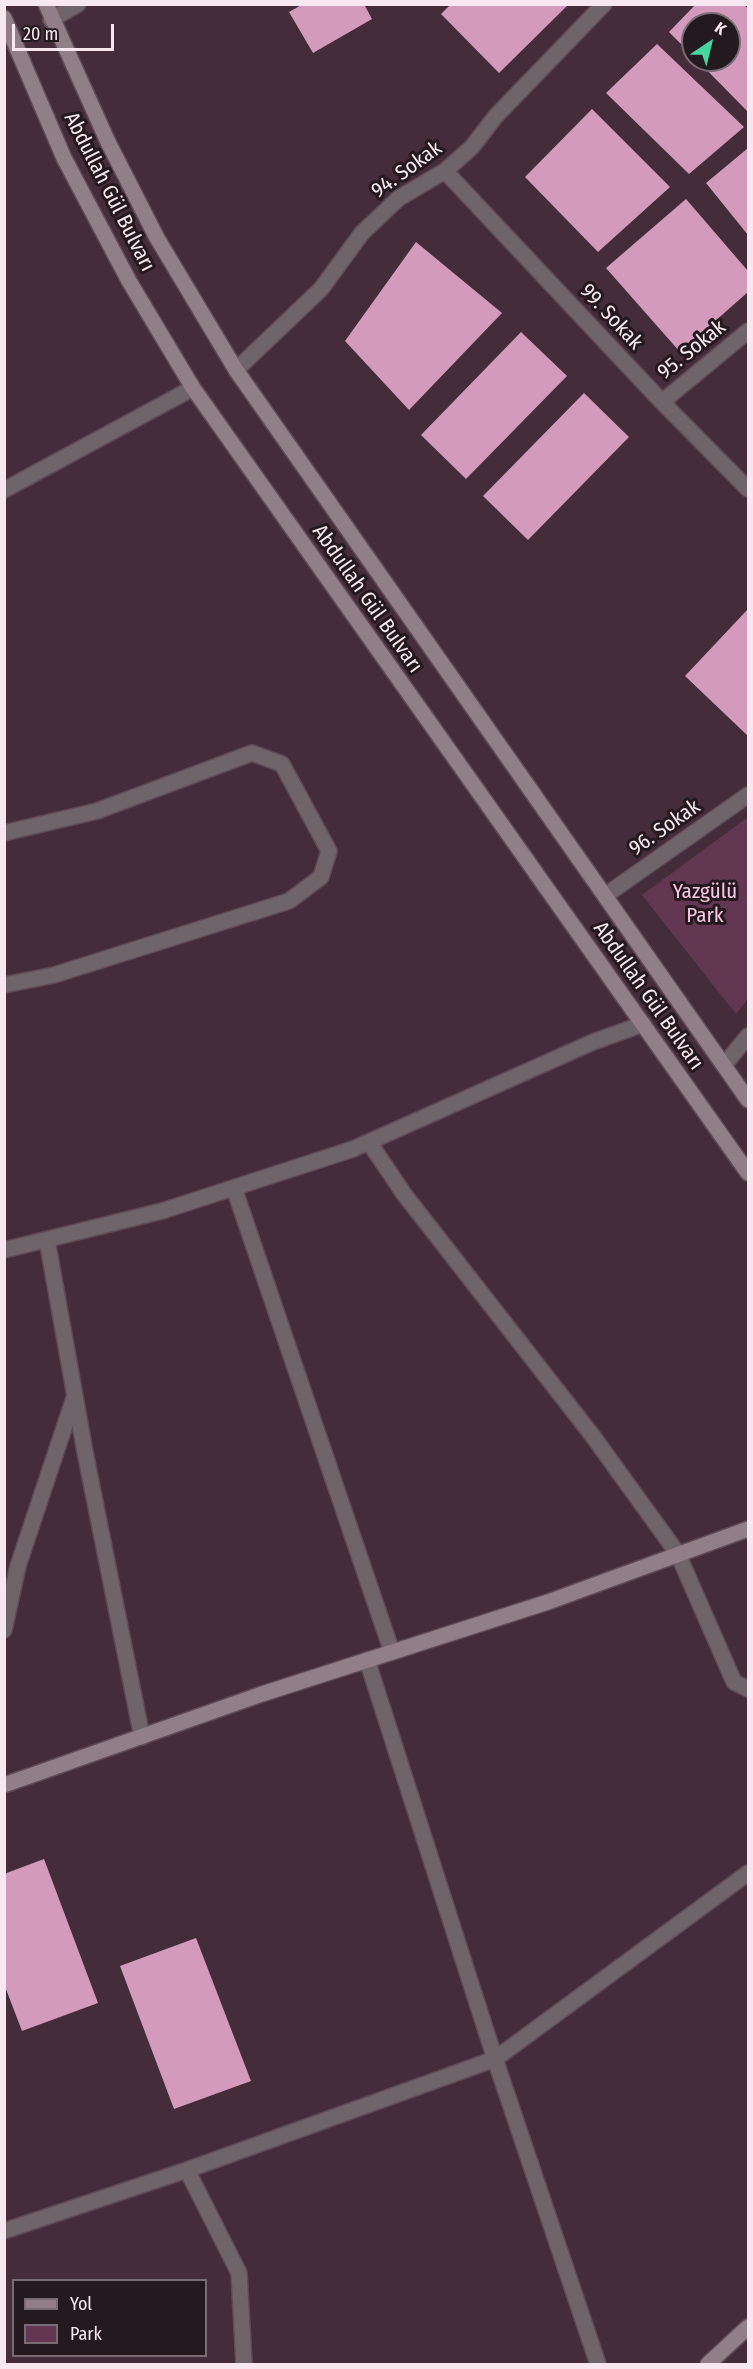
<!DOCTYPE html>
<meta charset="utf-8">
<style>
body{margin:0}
#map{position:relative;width:753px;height:2369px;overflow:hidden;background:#442c3a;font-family:"Fira Sans Condensed",sans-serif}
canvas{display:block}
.frame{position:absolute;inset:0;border:6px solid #f7e7f0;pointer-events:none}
.legend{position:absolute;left:12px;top:2279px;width:195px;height:78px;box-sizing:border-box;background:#23191f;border:2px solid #786b73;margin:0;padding:8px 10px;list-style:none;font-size:18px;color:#f7e7f0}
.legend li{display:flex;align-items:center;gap:12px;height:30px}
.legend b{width:30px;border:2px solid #786b73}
.north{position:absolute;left:681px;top:12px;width:60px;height:60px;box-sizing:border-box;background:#23191f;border:2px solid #786b73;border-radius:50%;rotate:35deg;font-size:16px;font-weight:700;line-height:24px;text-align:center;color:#f7e7f0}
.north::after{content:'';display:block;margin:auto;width:21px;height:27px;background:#47d49e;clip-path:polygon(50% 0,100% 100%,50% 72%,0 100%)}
.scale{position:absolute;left:12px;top:24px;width:102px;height:27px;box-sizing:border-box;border:3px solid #f7e7f0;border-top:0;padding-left:8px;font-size:18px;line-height:21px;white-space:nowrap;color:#f7e7f0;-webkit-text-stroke:4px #23191f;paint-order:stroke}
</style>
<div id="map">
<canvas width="753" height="2369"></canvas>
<div class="frame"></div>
<ul class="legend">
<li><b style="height:8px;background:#917e88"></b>Yol</li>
<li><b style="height:16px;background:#633752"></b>Park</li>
</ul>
<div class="north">K</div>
<div class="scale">20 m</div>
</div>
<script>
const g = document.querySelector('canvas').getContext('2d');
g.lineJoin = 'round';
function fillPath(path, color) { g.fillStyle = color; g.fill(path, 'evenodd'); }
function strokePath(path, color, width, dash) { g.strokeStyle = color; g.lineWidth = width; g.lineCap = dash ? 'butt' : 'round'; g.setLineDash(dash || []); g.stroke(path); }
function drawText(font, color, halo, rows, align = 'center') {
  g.font = font + ' "Fira Sans Condensed",sans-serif'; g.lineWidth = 6; g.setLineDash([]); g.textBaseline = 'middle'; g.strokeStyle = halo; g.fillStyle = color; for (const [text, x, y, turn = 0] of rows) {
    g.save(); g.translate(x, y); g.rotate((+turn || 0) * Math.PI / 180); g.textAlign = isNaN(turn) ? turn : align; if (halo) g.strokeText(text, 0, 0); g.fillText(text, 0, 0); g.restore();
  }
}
const green = new Path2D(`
 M748,817v182l-12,15 -94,-119z`);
const building = new Path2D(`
 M303,4h61l8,15 -59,34 -24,-41z
 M451,4h118l-70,69 -58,-59z
 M696,4h48l4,5v103l-51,-52h32v-36h-36v32l-24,-24z
 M657,44l87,83 -55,47 -83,-81z
 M592,109l78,78 -72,65 -73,-75z
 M748,148v87l-42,-52z
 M686,199l62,72v21l-68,60 -74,-84z
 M416,242l86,71 -93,97 -64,-69z
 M521,332l46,44 -101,103 -45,-44z
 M584,393l45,44 -101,103 -45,-44z
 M748,609v127l-63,-60z
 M44,1859l54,144 -76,28 -18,-47v-110z
 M196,1938l55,143 -77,28 -54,-143z`);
const lane = new Path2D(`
 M725,1064l23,-28`);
const street = new Path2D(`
 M51,20l27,-16
 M445,171l217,231 86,87
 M236,370l85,-81 41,-56 37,-35 46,-27 27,-24 23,-30 109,-113
 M662,402l86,-71
 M4,490l189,-102
 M4,833l93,-22 155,-58 30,11 47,87 -8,26 -32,24 -235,74 -50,10
 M606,895l142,-100
 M369,1142l35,52 188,241 86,119 56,128 14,7
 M234,1188l158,464
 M47,1240l38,212 57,285
 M4,1250l158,-39 191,-62 240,-107 50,-18
 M4,1630l14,-64 56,-168
 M367,1660l128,399 253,-186
 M187,2170l52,103 5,91
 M4,2231l183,-61 308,-111 103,305`);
const secondary = new Path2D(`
 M46,4l62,138 49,96 79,132 512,730
 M4,18l60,140 65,123 64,107 555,785
 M4,1785l258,-91 286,-92 200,-73
 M708,2364l40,-37`);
const streetNames = [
 ["94. Sokak",407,170,-36],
 ["Abdullah Gül Bulvarı",109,192,63],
 ["99. Sokak",611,317,47],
 ["95. Sokak",692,350,-39],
 ["Abdullah Gül Bulvarı",367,599,55],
 ["96. Sokak",665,828,-35],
 ["Abdullah Gül Bulvarı",648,996,55]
];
const parkNames = [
 ["Yazgülü",705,892],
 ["Park",705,916]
];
fillPath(green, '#633752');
fillPath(building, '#d39abb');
strokePath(lane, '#614a57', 18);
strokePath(street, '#614a57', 18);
strokePath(secondary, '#614a57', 18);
strokePath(lane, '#70646b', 15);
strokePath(street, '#70646b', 15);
strokePath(secondary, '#917e88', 15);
drawText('21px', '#f7e7f0', '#23191f', streetNames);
drawText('21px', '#f7c6e2', '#23191f', parkNames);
</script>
